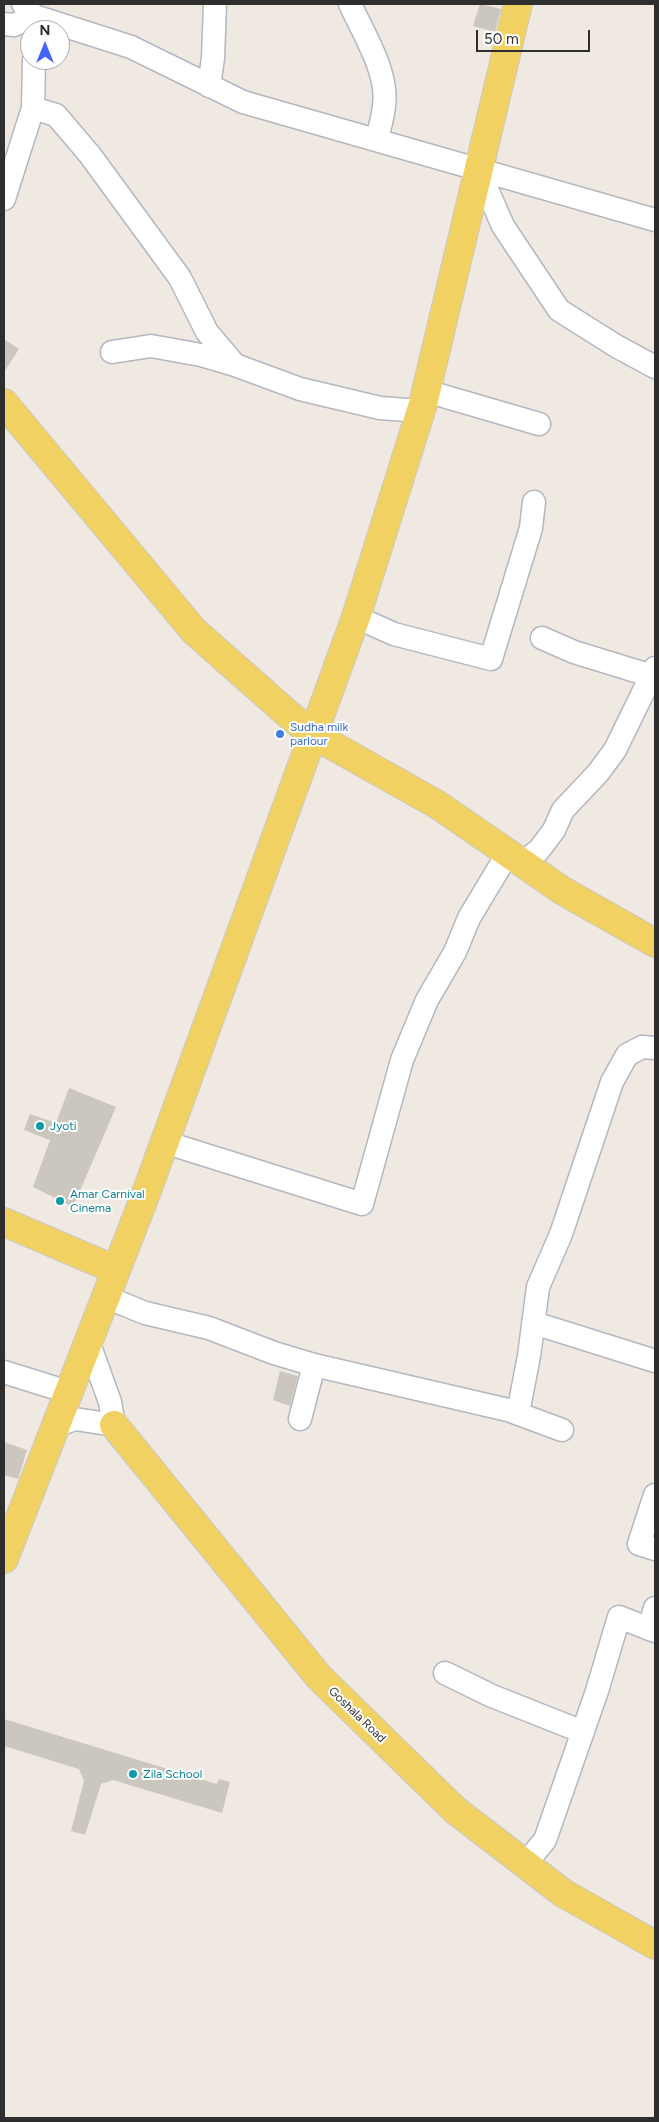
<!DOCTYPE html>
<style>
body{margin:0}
#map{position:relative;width:659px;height:2122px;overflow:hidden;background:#efe9e1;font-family:Figtree,sans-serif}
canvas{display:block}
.frame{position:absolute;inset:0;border:5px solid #2e2e2e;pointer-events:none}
.north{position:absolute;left:20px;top:20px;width:50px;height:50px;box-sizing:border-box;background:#fff;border:1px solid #ababab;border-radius:50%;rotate:0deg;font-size:14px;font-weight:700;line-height:20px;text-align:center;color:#2e2e2e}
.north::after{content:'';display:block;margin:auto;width:18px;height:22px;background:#4264fb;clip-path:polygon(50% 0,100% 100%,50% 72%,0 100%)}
.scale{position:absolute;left:476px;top:30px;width:114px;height:22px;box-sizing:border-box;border:2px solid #2e2e2e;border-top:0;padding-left:6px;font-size:15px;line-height:18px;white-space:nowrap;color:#2e2e2e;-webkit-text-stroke:4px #fff;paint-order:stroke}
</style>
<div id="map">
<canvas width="659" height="2122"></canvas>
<div class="frame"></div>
<div class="north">N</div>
<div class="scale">50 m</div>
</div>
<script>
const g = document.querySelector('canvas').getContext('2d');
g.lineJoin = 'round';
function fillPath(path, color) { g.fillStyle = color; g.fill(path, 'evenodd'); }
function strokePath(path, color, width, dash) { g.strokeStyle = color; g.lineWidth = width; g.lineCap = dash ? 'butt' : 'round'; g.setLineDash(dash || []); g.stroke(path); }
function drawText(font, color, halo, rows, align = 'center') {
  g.font = font + ' Figtree,sans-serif'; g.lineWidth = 4; g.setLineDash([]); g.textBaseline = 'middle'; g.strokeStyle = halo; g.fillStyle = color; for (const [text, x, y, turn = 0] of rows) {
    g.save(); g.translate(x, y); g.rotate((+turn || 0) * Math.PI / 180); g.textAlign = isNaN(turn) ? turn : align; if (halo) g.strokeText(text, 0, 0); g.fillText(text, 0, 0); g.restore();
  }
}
const building = new Path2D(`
 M480,4l21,5 -6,23 -22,-6z
 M4,339l15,10 -15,23z
 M69,1088l47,19 -43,100 -40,-20 17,-47 -26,-10 6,-16 26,9z
 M280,1371l18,5 -8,30 -17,-6z
 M4,1442l23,8 -9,29 -14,-4z
 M4,1719l213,65 2,-5 11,3 -8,31 -109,-33 -12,4 -16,51 -14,-4 13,-50 -5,-12 -75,-23z`);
const minor = new Path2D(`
 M23,4l11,12 97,31 112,55 412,118
 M350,4c13,29 39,69 34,102 -1,11 -5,23 -7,34
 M4,24l10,1 20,-9v14
 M209,86l4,-28 2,-54
 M33,108l23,7 34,40 90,123 27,54 28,33 65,24 80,19 40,3
 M479,171l24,55 56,84 57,36 39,21
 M4,199l29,-91 1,-48
 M112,352l39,-6 50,9 34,10
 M426,391l113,33
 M356,617l38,17 97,25 40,-131 3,-26
 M542,638l32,14 78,24
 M522,863l17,-13 15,-20 9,-20 35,-37 17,-23 40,-82
 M164,1142l198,62 40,-144 25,-60 28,-48 14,-34 39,-65
 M106,1297l39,16 64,15 65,25 40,12 194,45 54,20
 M534,1323l121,38
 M4,1372l64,20
 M518,1413l11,-57 9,-69 23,-53 51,-152 15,-27 15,-8 13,1
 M300,1419l14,-54
 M55,1426l20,-7 39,6 -4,-23 -22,-61
 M655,1495l-16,49 16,5
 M649,1629l6,-21
 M445,1673l47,23 91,36
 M525,1864l20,-24 52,-149 22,-74 36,14`);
const major = new Path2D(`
 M4,403l190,228 94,83 24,20 126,71 125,86 92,52
 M4,1222l112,48
 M114,1425l205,252 136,133 108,83 92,52
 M4,1559l141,-363 211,-579 67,-213 95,-400`);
const markers = [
 [280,734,5,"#3f7fe0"],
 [40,1126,5,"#0f9aa8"],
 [60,1201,5,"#0f9aa8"],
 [133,1774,5,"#0f9aa8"]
];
const shopNames = [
 ["Sudha milk",290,727],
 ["parlour",290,741]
];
const cultureNames = [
 ["Jyoti",50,1126],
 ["Amar Carnival",70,1194],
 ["Cinema",70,1208],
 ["Zila School",143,1774]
];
const streetNames = [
 ["Goshala Road",357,1715,44]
];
fillPath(building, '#cbc7bf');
strokePath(minor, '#b4b7c1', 25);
strokePath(major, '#c9c9c9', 30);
strokePath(minor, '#fff', 22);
strokePath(major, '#f2d163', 28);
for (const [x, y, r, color] of markers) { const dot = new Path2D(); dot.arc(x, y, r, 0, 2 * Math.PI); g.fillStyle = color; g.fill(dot); strokePath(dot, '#fff', 2); }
drawText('12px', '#366cbe', '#fff', shopNames, 'left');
drawText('12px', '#0d838f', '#fff', cultureNames, 'left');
drawText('12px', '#2e2e2e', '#fff', streetNames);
</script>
